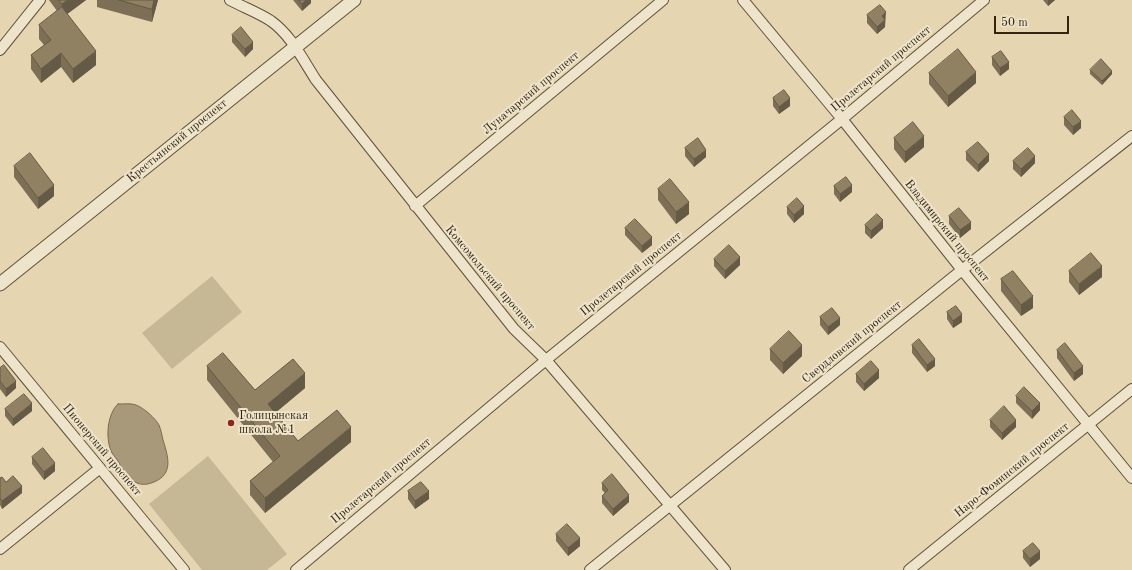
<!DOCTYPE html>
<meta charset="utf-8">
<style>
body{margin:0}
#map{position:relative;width:1132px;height:570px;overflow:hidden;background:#e5d6b1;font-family:"Old Standard TT",serif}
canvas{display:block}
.scale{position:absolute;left:994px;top:16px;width:75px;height:18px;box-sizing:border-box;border:2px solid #33240f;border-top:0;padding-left:5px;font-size:12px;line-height:14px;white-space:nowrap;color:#33240f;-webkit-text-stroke:3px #eee4cc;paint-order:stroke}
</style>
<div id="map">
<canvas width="1132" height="570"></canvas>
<div class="scale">50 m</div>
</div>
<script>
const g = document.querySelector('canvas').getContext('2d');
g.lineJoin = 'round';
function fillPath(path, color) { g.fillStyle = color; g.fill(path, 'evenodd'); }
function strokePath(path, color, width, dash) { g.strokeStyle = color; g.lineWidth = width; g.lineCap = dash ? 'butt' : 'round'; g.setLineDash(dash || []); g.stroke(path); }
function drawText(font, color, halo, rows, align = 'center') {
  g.font = font + ' "Old Standard TT",serif'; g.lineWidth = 4; g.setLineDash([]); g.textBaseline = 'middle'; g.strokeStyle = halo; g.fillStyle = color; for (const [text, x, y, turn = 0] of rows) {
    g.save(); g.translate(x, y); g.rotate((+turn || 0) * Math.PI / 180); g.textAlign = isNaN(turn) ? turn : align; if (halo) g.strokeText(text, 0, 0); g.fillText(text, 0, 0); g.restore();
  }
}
const green = new Path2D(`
 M212,276l30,36 -70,57 -30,-36z
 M208,456l79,98 -20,16h-65l-53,-66z`);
const water = new Path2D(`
 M118,404c6,0 13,-1 18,1 8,3 19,13 23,20 2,5 3,10 4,15 5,16 11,34 -9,42 -18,8 -28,-6 -35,-19 -2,-4 -5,-7 -7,-10 -7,-14 -5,-39 6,-49z`);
const minor = new Path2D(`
 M230,0c13,7 29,13 41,21 20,14 32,39 45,59l198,249 32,31 179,210
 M743,0l99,119 120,151 170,208
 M0,50l40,-50
 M415,206l248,-206
 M0,347l184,223
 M0,549l100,-81
 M296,570l250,-210 296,-241 142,-119
 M590,570l372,-300 170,-134
 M909,570l223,-181`);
const tertiary = new Path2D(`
 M0,284l354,-284`);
const wall = new Path2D(`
 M49,0h37l-19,14 29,51 -23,18 -12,-16 -20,16 -10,-14v-14l13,-10 -5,-6v-14l18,-14z
 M97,0h61l-6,22 -55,-15z
 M293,0h18v3l-9,8z
 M1043,0h12l-7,6z
 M867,15l19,5h-1v7l-8,7 -10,-11z
 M232,35l21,14 -8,8 -13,-15z
 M992,57l17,12 -9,7 -8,-11z
 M1090,70l22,4 -10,11 -12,-11z
 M929,73l47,10 -28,24 -19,-23z
 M773,98l17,8 -11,8 -6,-8z
 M1064,117l17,11 -8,7 -9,-10z
 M894,138l30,9 -19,16 -11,-14z
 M685,148l21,9 -12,10 -9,-11z
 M966,152l23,9 -11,11 -12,-12z
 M1013,161l22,2 -14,14 -8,-8z
 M14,166l40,30 -16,13 -24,-32z
 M834,186l18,6 -12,10 -6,-8z
 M658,189l31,25 -13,10 -18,-24z
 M787,207l17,7 -10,9 -7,-9z
 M949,216l22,13 -11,9 -11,-14z
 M865,225l18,3 -12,11 -6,-6z
 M625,228l27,17 -10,8 -17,-18z
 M714,259l26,6 -15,14 -11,-13z
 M1069,271l33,6 -23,18 -10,-13z
 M1001,279l32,29 -12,8 -20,-25z
 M947,312l15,10 -9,6 -6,-9z
 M820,317l20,8 -12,10 -8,-10z
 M912,345l23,21 -8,6 -15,-19z
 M770,349l32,7 -19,18 -13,-14z
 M1057,350l26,24 -9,7 -17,-23z
 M207,366l48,24 50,-2 -30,25 23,28 53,1 -86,71 -15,-18v-14l23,-19 -66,-82z
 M0,368l16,20 -10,9 -6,-8z
 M856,374l23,4 -15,13 -8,-9z
 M1016,396l24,14 -8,9 -16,-16z
 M5,409l27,2 -19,15 -8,-10z
 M990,420l26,7 -14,13 -12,-13z
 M32,457l23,14 -11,9 -12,-16z
 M0,478l22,15 -20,16 -2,-4z
 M602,483l27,19 -16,14 -11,-13v-7l3,-3 -3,-3z
 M408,491l21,8 -14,10 -7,-10z
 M556,534l24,12 -12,10 -12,-15z
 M1023,551l17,8 -10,8 -7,-9z`);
const shadedWall = new Path2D(`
 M68,0h18l-24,18v-14z
 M154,0h4l-6,22v-13z
 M306,0h5v3l-9,8v-7z
 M1048,0h7l-7,6z
 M886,12l-1,15 -8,7v-7l5,-11z
 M253,42v7l-8,8v-8z
 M96,51v14l-23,18v-14z
 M61,53v14l-20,16v-14z
 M1009,62v7l-9,7v-8z
 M1112,71v3l-10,11v-4z
 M976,72v11l-28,24v-11z
 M790,98v8l-11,8v-7z
 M1081,121v7l-8,7v-8z
 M924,136v11l-19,16v-11z
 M706,150v7l-12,10v-8z
 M989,154v7l-11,11v-7z
 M1035,156v7l-14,14v-8z
 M54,185v11l-16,13v-11z
 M852,185v7l-12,10v-8z
 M689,202v12l-13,10v-12z
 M804,206v8l-10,9v-8z
 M883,220v8l-12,11v-8z
 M971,222v7l-11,9v-8z
 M652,237v8l-10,8v-7z
 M740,257v8l-15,14v-8z
 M1102,266v11l-23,18v-11z
 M1033,296v12l-12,8v-11z
 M962,314v8l-9,6v-7z
 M840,318v7l-12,10v-8z
 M802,345v11l-19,18v-11z
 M935,359v7l-8,6v-7z
 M1083,366v8l-9,7v-8z
 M879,370v8l-15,13v-7z
 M305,373v15l-37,31v-15z
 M16,381v7l-10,9v-8z
 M32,403v8l-19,15v-7z
 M1040,403v7l-8,9v-8z
 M1016,420v7l-14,13v-7z
 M351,427v15l-86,71v-15z
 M55,463v8l-11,9v-8z
 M22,486v7l-20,16v-8z
 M429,491v8l-14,10v-8z
 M629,495v7l-16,14v-7z
 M580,538v8l-12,10v-8z
 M1040,551v8l-10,8v-8z`);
const building = new Path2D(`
 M59,0h9l-6,4z
 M119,0h35l-2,9z
 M299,0h7l-4,4z
 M880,5l6,7 -4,4 3,4 -8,7 -10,-12z
 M62,7l34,44 -23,18 -12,-16 -20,16 -10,-14 20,-15 -12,-15z
 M241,27l12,15 -8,7 -13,-14z
 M958,49l18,23 -28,24 -19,-23z
 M1001,51l8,11 -9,6 -8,-11z
 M1101,59l11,12 -10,10 -12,-11z
 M784,90l6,8 -11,9 -6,-9z
 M1072,110l9,11 -8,6 -9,-10z
 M913,122l11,14 -19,16 -11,-14z
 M698,138l8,12 -12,9 -9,-11z
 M978,142l11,12 -11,11 -12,-13z
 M1028,148l7,8 -14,13 -8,-8z
 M30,153l24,32 -16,13 -24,-32z
 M846,177l6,8 -12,9 -6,-8z
 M670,179l19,23 -13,10 -18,-23z
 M797,198l7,8 -10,9 -7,-8z
 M959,208l12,14 -11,8 -11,-14z
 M877,214l6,6 -12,11 -6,-6z
 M635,219l17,18 -10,9 -17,-18z
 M729,245l11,12 -15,14 -11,-12z
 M1091,253l11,13 -23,18 -10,-13z
 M1013,271l20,25 -12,9 -20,-26z
 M956,306l6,8 -9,7 -6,-9z
 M832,308l8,10 -12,9 -8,-10z
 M789,331l13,14 -19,18 -13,-14z
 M919,339l16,20 -8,6 -15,-20z
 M1065,343l18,23 -9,7 -17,-23z
 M223,353l32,37 38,-31 12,14 -37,31 30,37 39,-31 14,17 -86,71 -15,-17 30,-25 -73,-90z
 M871,361l8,9 -15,14 -8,-10z
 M4,365l12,16 -10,8 -6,-8v-13z
 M1024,387l16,16 -8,8 -16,-15z
 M24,394l8,9 -19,16 -8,-10z
 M1004,406l12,14 -14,13 -12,-13z
 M43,448l12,15 -11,9 -12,-15z
 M612,474l17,21 -16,14 -11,-13 6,-6 -6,-7z
 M13,476l9,10 -20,15 -2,-3v-20l2,-1 4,5z
 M421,482l8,9 -14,10 -7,-10z
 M567,524l13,14 -12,10 -12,-14z
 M1033,543l7,8 -10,8 -7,-8z`);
const markers = [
 [231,423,4,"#8f2418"]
];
const streetNames = [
 ["Пролетарский проспект",881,69,-40],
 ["Луначарский проспект",531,93,-40],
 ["Крестьянский проспект",177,141,-39],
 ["Владимирский проспект",947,231,51],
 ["Пролетарский проспект",631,274,-39],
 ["Комсомольский проспект",490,278,50],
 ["Свердловский проспект",852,342,-39],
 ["Пионерский проспект",102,450,50],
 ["Наро-Фоминский проспект",1012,470,-39],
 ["Пролетарский проспект",381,481,-40]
];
const poiNames = [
 ["Голицынская",239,416],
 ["школа №1",239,430]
];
fillPath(green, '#c7b895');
fillPath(water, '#a8997a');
strokePath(water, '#796a4f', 1);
strokePath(minor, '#605038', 12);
strokePath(tertiary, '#605038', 15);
strokePath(minor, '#eee4cc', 10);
strokePath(tertiary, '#eee4cc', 13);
fillPath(wall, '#7c6f55');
fillPath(shadedWall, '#655a45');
fillPath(building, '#908163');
strokePath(building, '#655a45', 1);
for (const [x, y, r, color] of markers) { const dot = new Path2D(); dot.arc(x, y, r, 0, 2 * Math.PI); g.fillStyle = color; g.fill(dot); strokePath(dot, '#eee4cc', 1.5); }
drawText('12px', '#33240f', '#eee4cc', streetNames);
drawText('12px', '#33240f', '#eee4cc', poiNames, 'left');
</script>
